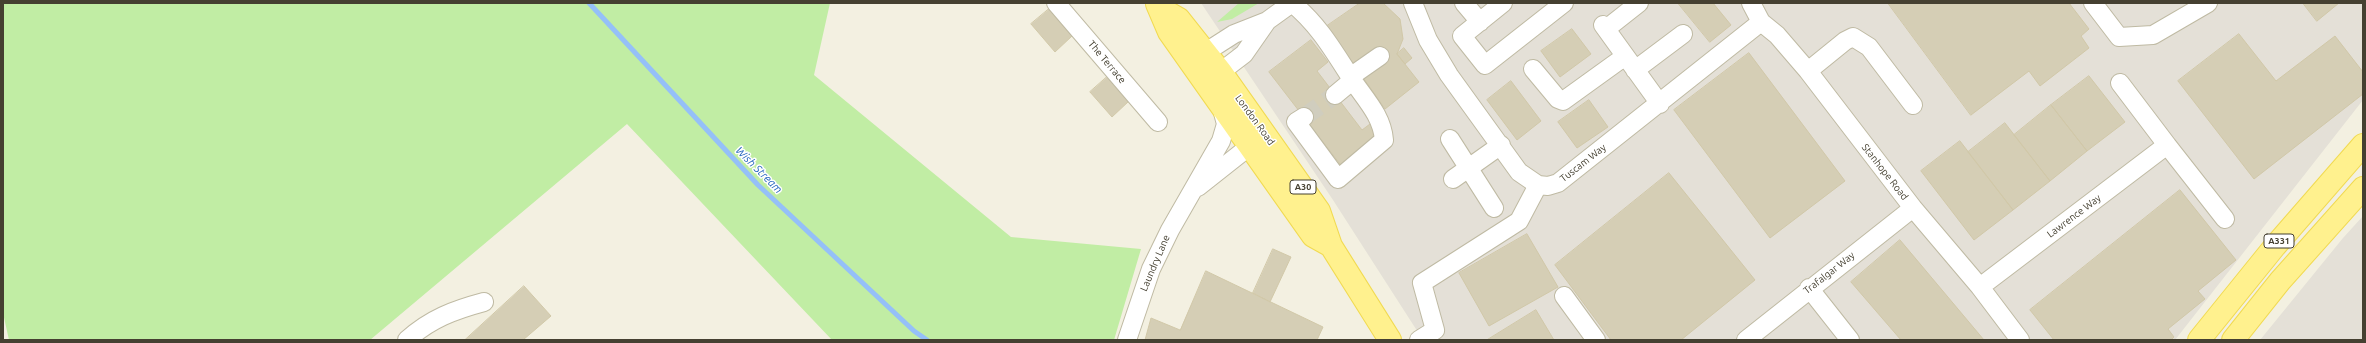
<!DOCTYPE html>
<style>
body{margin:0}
#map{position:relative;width:2366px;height:343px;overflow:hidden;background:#f3f0e1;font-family:Ubuntu,sans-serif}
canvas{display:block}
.frame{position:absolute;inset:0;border:4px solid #454031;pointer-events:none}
</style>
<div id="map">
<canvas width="2366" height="343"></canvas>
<div class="frame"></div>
</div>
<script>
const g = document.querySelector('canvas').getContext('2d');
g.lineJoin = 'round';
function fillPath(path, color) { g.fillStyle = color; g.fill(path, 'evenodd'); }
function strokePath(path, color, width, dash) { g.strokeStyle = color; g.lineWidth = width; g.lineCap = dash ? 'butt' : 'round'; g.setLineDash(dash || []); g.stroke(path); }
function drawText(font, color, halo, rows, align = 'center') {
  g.font = font + ' Ubuntu,sans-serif'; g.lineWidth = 3; g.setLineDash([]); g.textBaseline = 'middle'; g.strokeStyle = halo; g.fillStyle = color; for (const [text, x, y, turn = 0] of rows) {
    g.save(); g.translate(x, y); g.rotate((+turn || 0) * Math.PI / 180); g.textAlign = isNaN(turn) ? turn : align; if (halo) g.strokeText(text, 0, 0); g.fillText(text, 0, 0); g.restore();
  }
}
const industrial = new Path2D(`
 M1201,3h1162v97l-188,240h-752l-90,-140z
 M2363,216v124h-103l83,-102z`);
const green = new Path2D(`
 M3,3h827l-16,72 197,162 130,12 -27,91h-282l-205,-216 -257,216h-361l-6,-27z
 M1239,3h20l-27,16 -15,3z`);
const stream = new Path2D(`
 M589,3l169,182 156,146 13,9`);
const building = new Path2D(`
 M1360,3h23l17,16 3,20 -6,15 22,28 -34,27 -58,-83z
 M1678,3h35l18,22 -21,17z
 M1888,3h181l20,26 -8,7 8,12 -49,38 -11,-15 -58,44z
 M2303,3h36l-22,18z
 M1049,9l23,27 -17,16 -24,-28z
 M1572,29l19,25 -31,23 -19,-26z
 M2239,34l37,47 59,-45 28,36v22l-109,85 -76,-98z
 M1311,40l17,22 -11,9 45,59 8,-6 11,15 -38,29 -74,-96z
 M1404,48l8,10 -7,6 -8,-10z
 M1749,53l96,128 -75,57 -96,-128z
 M2089,76l36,46 -38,29 -36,-46z
 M1107,77l22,24 -17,16 -22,-25z
 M1511,81l30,40 -24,19 -30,-40z
 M1589,100l19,27 -31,21 -19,-26z
 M2051,105l36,46 -37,30 -36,-46z
 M2005,123l45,58 -37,29 -45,-58z
 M1960,141l53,69 -39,30 -53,-69z
 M1669,173l86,107 -74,60h-70l-56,-75z
 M2180,190l56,70 -38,31 7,8 -37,30 6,8 -3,3h-117l-24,-30z
 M1527,234l31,53 -69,39 -30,-53z
 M1900,240l84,100h-83l-50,-58z
 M1273,249l18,8 -21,45 -17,-9z
 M1206,271l117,56 -6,13h-172l6,-22 29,12z
 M524,286l27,30 -28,24h-58z
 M1536,310l18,30h-67z`);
const minorTunnel = new Path2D(`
 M1304,117l31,-22`);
const minor = new Path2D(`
 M1056,3l102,119
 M1292,3c26,21 41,47 59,75 13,20 31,37 33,62l-46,39 -42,-57 8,-5
 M1413,3l15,37 21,35 70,97 19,13 10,1 10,-3 203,-161
 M1464,3l16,19
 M1503,3l-41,33 23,29 79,-62
 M1751,3l10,19 16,13 31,36 105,137 67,79 40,53
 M2093,3l26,34 34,-2 55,-32
 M1603,25l57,79
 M1606,29l33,-26
 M1195,59l39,-25 33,-13 25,-18
 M1533,69l25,30 5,2 61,-44
 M1635,70l48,-36
 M1808,71l37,-30 8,-4 16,10 44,58
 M1350,77l30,-21
 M1210,80l34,-26 23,-33
 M1335,95l18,-15
 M1450,139l44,69
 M2167,145l58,74
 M1453,179l48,-34
 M1198,187l62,-49
 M1980,287l187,-142 -47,-62
 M1809,288l41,52
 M1564,296l32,44
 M407,340c23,-21 47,-30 77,-38
 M1127,340l24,-71 19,-39 51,-89 5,-17 -4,-15
 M1419,340l16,-10 -13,-47 97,-62 19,-36
 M1746,340l167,-132`);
const major = new Path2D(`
 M1157,4l12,28 144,204 18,10
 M1160,8l19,11 42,53 98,139 12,35 59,94
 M2199,340l76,-94 88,-101
 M2233,340l47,-59 83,-93`);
const shields = [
 [1303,187,26],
 [2279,241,30]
];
const shieldNames = [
 ["A30",1303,187],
 ["A331",2279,241]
];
const streetNames = [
 ["The Terrace",1107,62,50],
 ["London Road",1255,120,54],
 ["Tuscam Way",1583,163,-38],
 ["Stanhope Road",1885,172,52],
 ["Lawrence Way",2074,216,-37],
 ["Laundry Lane",1155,263,-67],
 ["Trafalgar Way",1829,273,-38]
];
const waterNames = [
 ["Wish Stream",759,170,45]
];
fillPath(industrial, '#e4e0d7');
fillPath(green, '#c1eda4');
strokePath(stream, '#95c0f8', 5);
fillPath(building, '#d5ceb5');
strokePath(building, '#d1c8a8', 1);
strokePath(minorTunnel, '#d0cdbe', 18, [18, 9]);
strokePath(minor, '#bfbaa3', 20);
strokePath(major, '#f1da51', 24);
strokePath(minor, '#fff', 18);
strokePath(major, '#fff18e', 22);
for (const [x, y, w] of shields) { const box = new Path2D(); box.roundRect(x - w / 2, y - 7, w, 14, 3); g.fillStyle = '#fff'; g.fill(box); strokePath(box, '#454031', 1); }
drawText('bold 9px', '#454031', null, shieldNames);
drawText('10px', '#454031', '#fff', streetNames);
drawText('italic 11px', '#1f61bc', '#fff', waterNames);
</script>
